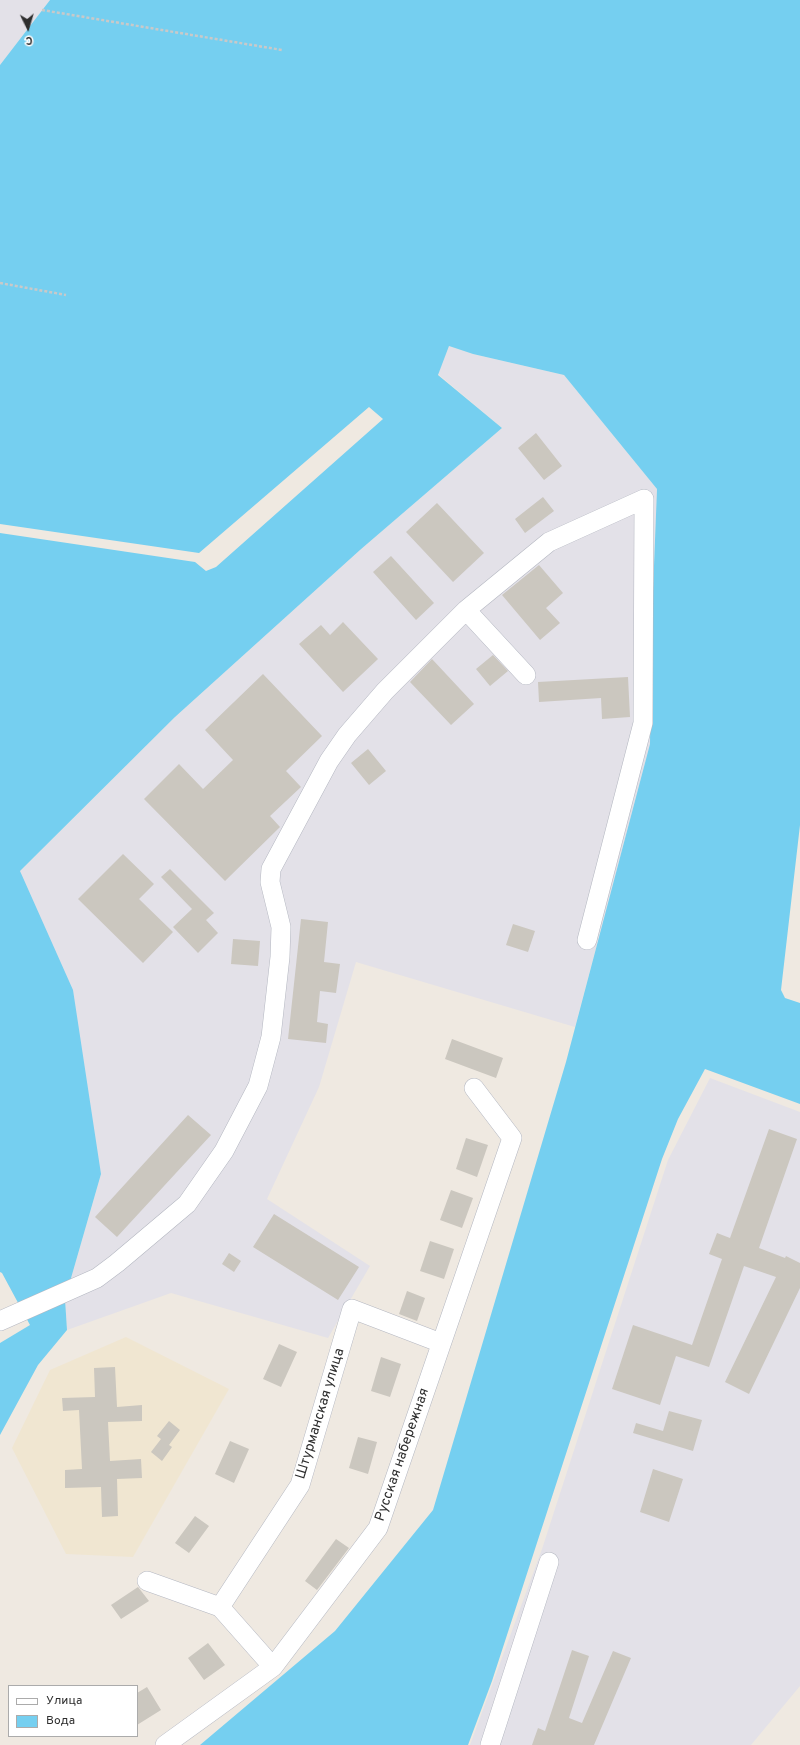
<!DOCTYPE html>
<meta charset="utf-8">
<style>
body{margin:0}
#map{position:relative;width:800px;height:1745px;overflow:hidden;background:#efe9e1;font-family:Overpass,sans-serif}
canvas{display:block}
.legend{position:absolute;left:8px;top:1685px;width:130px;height:52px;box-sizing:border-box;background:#fff;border:1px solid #ababab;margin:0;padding:5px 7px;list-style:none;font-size:12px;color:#2e2e2e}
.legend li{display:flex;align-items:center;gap:8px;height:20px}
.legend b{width:20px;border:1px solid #ababab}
.north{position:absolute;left:8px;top:8px;width:40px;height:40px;-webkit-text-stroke:3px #fff;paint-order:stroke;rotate:175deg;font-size:11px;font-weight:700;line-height:16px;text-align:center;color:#2e2e2e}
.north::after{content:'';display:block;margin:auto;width:14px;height:18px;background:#2e2e2e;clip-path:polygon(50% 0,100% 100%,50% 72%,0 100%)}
</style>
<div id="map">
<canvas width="800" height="1745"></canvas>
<ul class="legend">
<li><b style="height:5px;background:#fff"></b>Улица</li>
<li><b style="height:11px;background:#75cff0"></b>Вода</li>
</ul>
<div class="north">С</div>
</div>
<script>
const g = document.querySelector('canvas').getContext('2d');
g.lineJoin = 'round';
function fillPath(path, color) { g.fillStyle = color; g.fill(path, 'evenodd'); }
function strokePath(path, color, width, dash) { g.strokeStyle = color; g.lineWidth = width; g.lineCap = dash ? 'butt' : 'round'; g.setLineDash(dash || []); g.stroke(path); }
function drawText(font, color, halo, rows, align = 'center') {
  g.font = font + ' Overpass,sans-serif'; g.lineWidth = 3.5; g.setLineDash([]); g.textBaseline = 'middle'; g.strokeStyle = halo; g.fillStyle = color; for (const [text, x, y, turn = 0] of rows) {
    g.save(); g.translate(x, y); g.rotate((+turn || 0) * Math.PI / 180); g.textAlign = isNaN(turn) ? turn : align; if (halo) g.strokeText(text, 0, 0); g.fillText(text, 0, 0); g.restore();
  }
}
const industrial = new Path2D(`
 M0,0h50l-50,65z
 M449,346l24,8 91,21 93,114 -6,153 -1,102 -75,283 -219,-65 -37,125 -52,112 103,67 -42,72 -157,-45 -104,37 -2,-31 36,-125 -81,-303 155,-154 185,-167 142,-122 -64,-54z
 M710,1078l90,34v574l-49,59h-281l72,-196 126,-389z`);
const education = new Path2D(`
 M126,1337l103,52 -96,168 -67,-3 -54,-106 38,-78z`);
const water = new Path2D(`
 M50,0h750v825l-19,165 4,8 15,5v101l-95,-35 -27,50 -16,40 -170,522 -24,64h-268l135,-114 98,-121 133,-448 84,-318 1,-102 6,-153 -93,-114 -91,-21 -24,-8 -11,29 64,53 -142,122 -185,167 -155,154 53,119 28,184 -36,125 2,31 -29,35 -38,70v-92l30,-18 -28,-52 -2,-1v-1207z`);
const pier = new Path2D(`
 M369,407l14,12 -167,148 -10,4 -11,-9 -195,-29v-9l199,29z`);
const building = new Path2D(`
 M536,433l26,33 -18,14 -26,-32z
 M543,497l11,14 -29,22 -10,-14z
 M437,503l47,50 -31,29 -47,-50z
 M391,556l43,47 -18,17 -43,-48z
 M539,565l24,28 -17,15 14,15 -20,17 -38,-45z
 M343,622l35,37 -35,33 -44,-48 22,-19 9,10z
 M493,655l15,16 -18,15 -14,-17z
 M432,659l42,45 -23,21 -41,-43z
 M263,674l59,62 -36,35 15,16 -31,29 10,11 -55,54 -81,-82 35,-35 24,25 30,-29 -28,-30z
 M628,677l2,40 -28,2 -1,-21 -62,4 -1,-20z
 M368,749l18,22 -17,14 -18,-22z
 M123,854l31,30 -15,15 34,33 -30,31 -65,-64z
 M170,869l44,44 -8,7 12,13 -20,20 -25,-26 19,-18 -31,-32z
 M301,919l27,3 -4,40 16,2 -4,29 -16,-2 -3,31 11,2 -2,19 -38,-4z
 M513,924l22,7 -7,21 -22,-7z
 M233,939l27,2 -2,25 -27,-2z
 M452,1039l51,19 -7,20 -51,-19z
 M188,1115l23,20 -94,102 -22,-20z
 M769,1129l28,10 -38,109 26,10 1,-2 14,7v25l-51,106 -24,-12 51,-105 -32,-11 -35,101 -33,-11 -16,49 -48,-16 21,-64 59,20 30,-86 -13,-5 8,-21 13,5z
 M466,1138l22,7 -11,32 -21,-8z
 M451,1190l22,8 -11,30 -22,-8z
 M274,1214l85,53 -21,33 -85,-53z
 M430,1241l24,8 -10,30 -24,-8z
 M229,1253l12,8 -7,11 -12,-8z
 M407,1291l18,7 -8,23 -18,-7z
 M279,1344l18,8 -16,35 -18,-8z
 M381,1357l20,7 -11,33 -19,-6z
 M115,1367l2,40 25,-2v16l-34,1 2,39 31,-2 1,19 -25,1 1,37 -16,1 -1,-30 -36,1v-18l17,-1 -3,-59 -16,1 -1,-13 33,-1 -1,-29z
 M669,1411l33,9 -9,31 -60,-18 3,-10 27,8z
 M169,1421l11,9 -11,15 3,2 -10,14 -11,-9 10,-13 -4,-3z
 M358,1437l19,5 -9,32 -19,-6z
 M230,1441l19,8 -15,34 -19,-9z
 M653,1469l30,10 -14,43 -29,-10z
 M195,1516l14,10 -20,27 -14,-10z
 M336,1539l13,9 -32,42 -12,-9z
 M138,1587l11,14 -28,18 -10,-14z
 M208,1643l17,22 -21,15 -16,-22z
 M572,1650l17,6 -20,62 13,5 31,-72 18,7 -37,87h-62l6,-17 7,3z
 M147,1687l14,23 -24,15v-32z`);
const path = new Path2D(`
 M42,10l240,40
 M0,283l66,12`);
const minor = new Path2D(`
 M466,610l83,-68 95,-43 -1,224 -56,217
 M0,1321l97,-43 20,-15 70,-59 37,-53 34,-65 13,-49 9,-80 1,-30 -11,-45 1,-13 58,-108 18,-26 38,-44 81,-81 60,65
 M147,1581l73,26
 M273,1667l-53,-60 80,-122 52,-176 89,34
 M165,1745l108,-78 105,-139 134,-390 -38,-50
 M490,1745l59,-183`);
const streetNames = [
 ["Штурманская улица",321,1414,-73],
 ["Русская набережная",403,1455,-71]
];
fillPath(industrial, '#e3e1e8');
fillPath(education, '#f0e6d1');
fillPath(water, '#75cff0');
fillPath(pier, '#efe9e1');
fillPath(building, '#cbc7bf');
strokePath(minor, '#b4b7c1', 20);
strokePath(path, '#c9c9c9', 2.5, [3, 2]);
strokePath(minor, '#fff', 19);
drawText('14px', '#2e2e2e', '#fff', streetNames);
</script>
